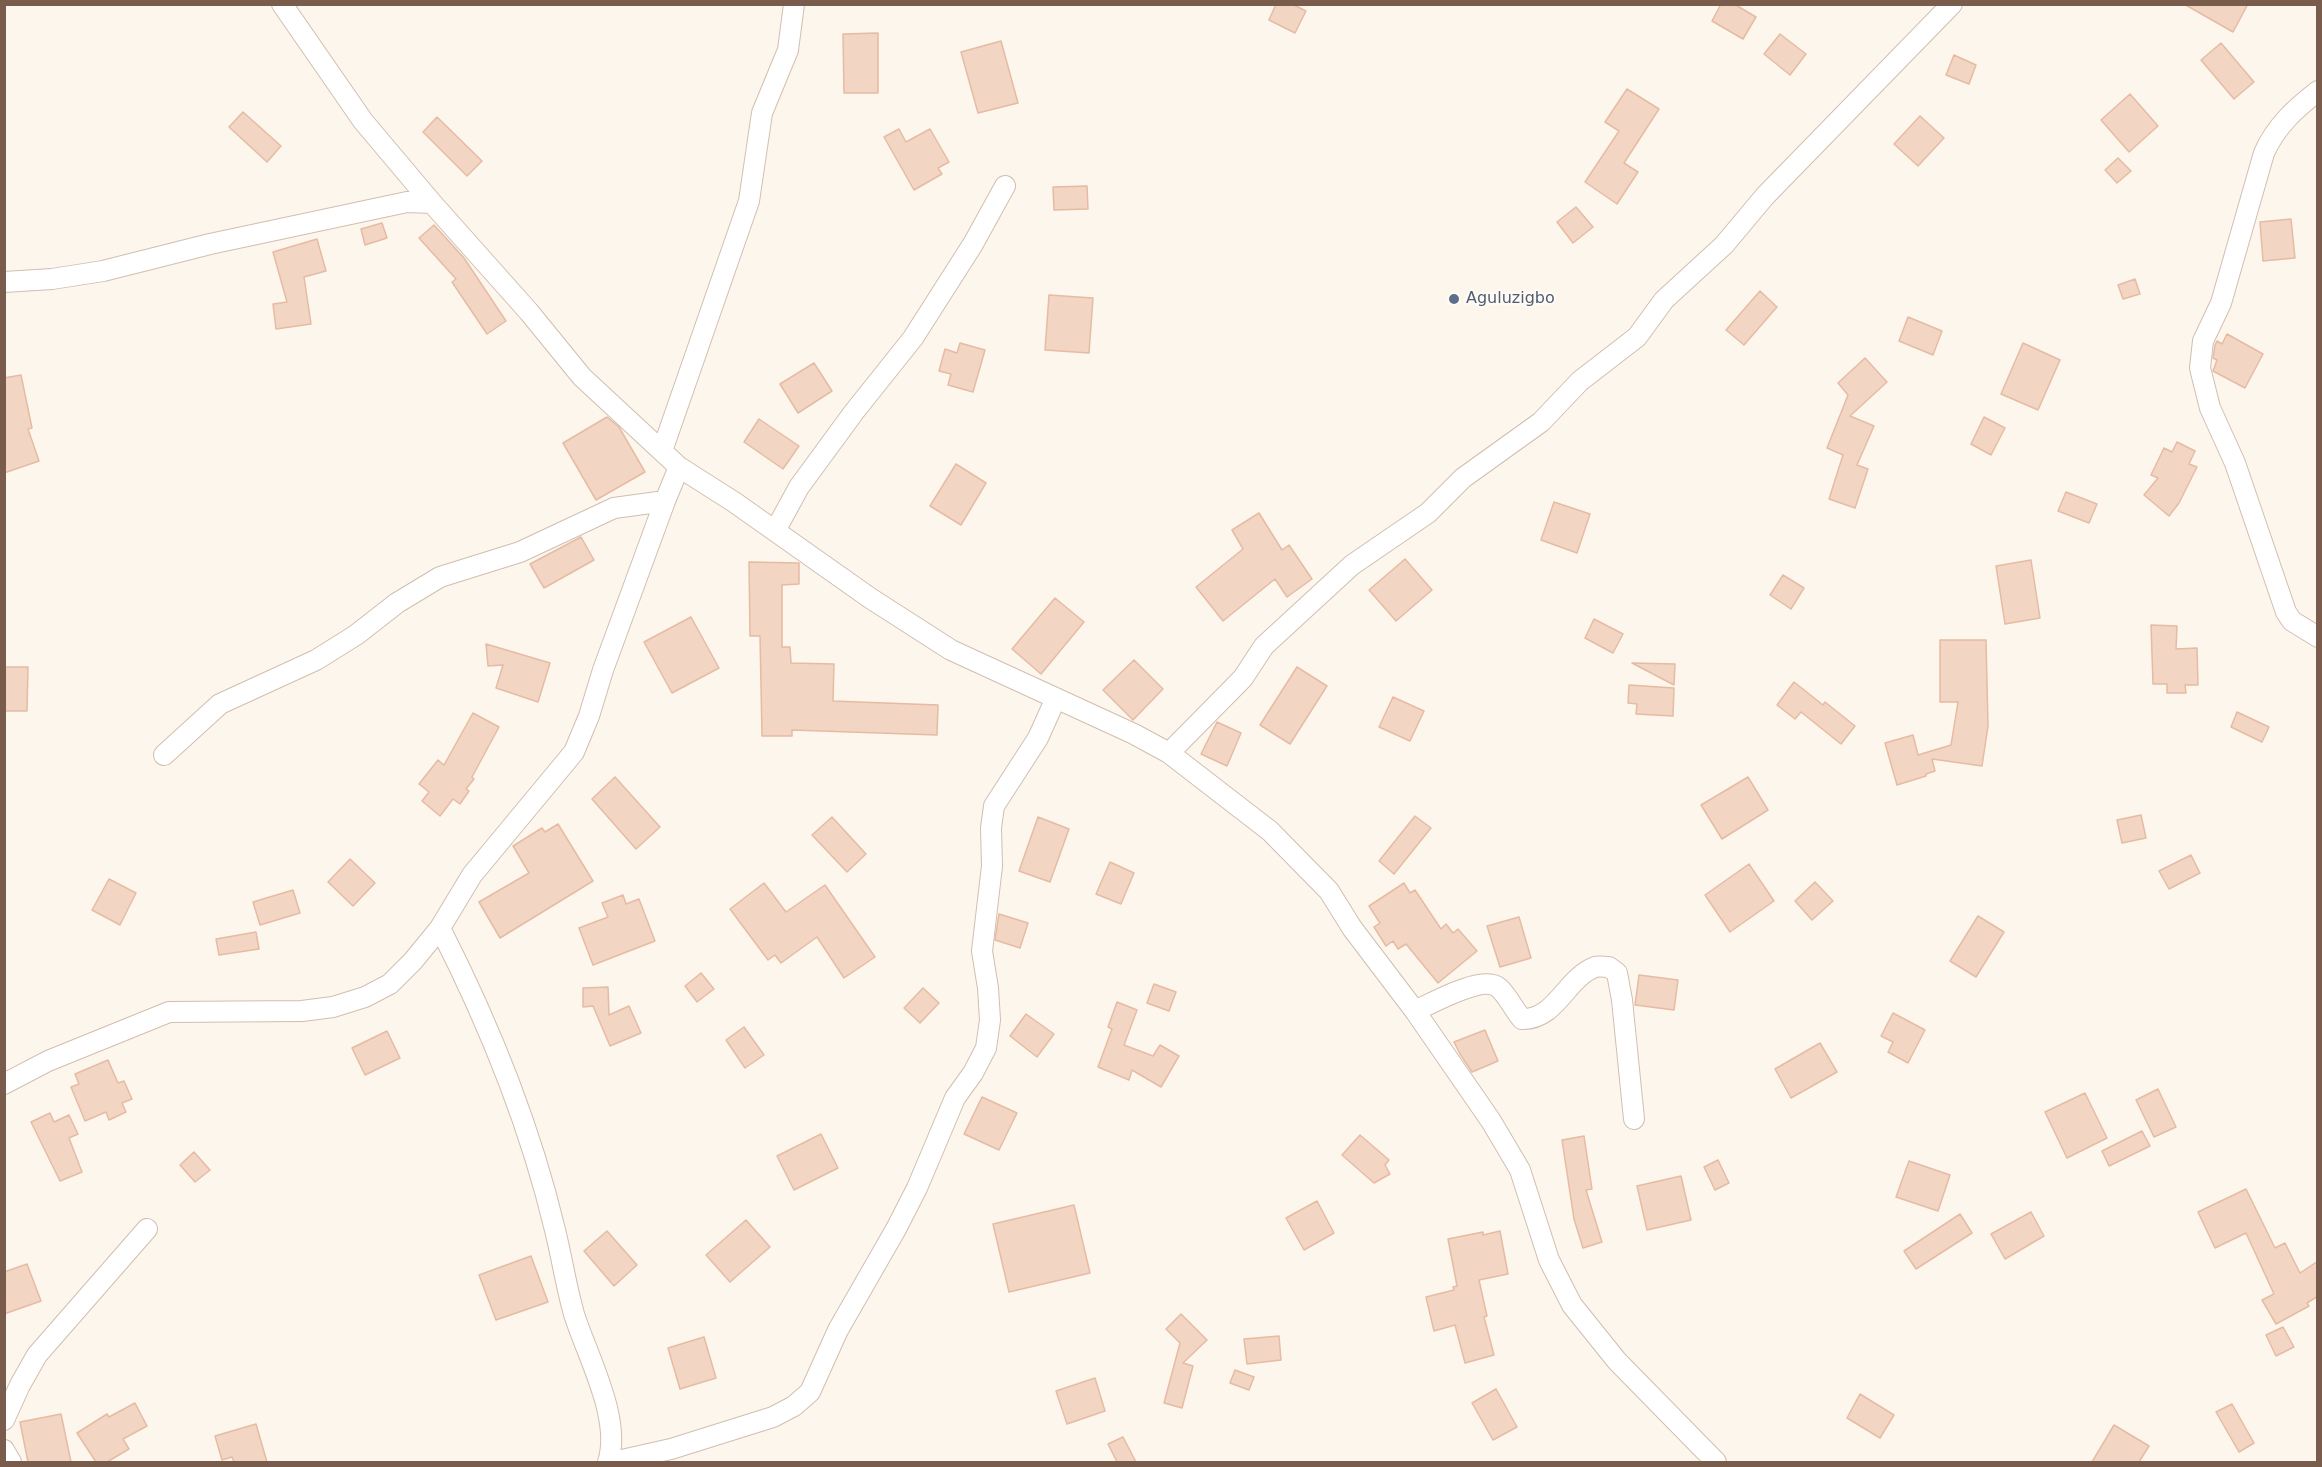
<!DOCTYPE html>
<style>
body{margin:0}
#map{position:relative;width:2322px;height:1467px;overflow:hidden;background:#fdf6ec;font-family:"DejaVu Sans",sans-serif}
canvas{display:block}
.frame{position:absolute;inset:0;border:6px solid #7a5c4d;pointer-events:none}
</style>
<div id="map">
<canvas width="2322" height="1467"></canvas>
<div class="frame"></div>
</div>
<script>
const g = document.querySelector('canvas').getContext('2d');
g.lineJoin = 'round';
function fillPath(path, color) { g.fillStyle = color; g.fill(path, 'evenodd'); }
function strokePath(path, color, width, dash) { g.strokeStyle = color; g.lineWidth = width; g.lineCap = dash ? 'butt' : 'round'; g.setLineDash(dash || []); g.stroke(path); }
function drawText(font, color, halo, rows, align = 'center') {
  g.font = font + ' "DejaVu Sans",sans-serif'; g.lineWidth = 4.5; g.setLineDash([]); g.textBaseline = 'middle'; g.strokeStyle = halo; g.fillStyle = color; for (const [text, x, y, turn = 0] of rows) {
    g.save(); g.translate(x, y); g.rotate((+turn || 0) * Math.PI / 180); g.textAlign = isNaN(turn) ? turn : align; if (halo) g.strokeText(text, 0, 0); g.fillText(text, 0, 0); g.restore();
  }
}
const building = new Path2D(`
 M1276,4h16l14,7 -11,22 -26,-13z
 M1721,4h13l22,13 -13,22 -31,-18z
 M2184,4h64l-15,28z
 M878,33v60h-34l-1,-59z
 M1780,34l26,20 -16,21 -26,-21z
 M1001,41l17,62 -40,10 -17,-61z
 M2221,43l33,39 -20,17 -33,-39z
 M1954,55l22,10 -7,19 -23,-9z
 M1627,89l32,20 -35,54 14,9 -21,32 -32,-22 34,-51 -14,-9z
 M2130,94l28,32 -29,26 -28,-32z
 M243,112l38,34 -14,16 -38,-35z
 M1920,116l24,22 -26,28 -24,-22z
 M437,117l45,44 -15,15 -44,-44z
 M899,129l7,13 24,-13 19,33 -11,6 4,6 -28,16 -30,-53z
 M2118,158l13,13 -14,12 -12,-13z
 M1087,186l1,23 -34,1 -1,-23z
 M1576,207l17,20 -20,16 -16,-21z
 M2291,219l4,39 -32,3 -3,-39z
 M382,223l5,15 -22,7 -4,-16z
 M434,225l30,33 42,63 -19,13 -35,-52 4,-3 -37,-41z
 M317,239l9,32 -22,6 7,47 -35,5 -3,-25 14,-2 -14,-50z
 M2135,279l5,15 -17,5 -5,-14z
 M1760,291l17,16 -33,38 -18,-15z
 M1049,295l44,3 -4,55 -44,-3z
 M1908,317l34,14 -9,24 -34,-14z
 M2227,334l36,20 -18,34 -32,-17 4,-11 -4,-2 2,-13 2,-4 5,3z
 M960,343l25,7 -12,42 -25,-7 3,-11 -12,-3 6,-22 12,4z
 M2023,343l37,17 -22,50 -37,-16z
 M1865,358l22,24 -37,34 24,10 -17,39 11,4 -13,39 -26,-9 14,-44 -16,-7 21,-53 -10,-12z
 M814,363l18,28 -34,22 -18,-29z
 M21,375l11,53 -4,1 11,32 -35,12v-95z
 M607,417l12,10 26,45 -49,28 -33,-57z
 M1984,417l21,11 -14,27 -20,-11z
 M759,419l40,27 -16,23 -39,-27z
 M2177,442l18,9 -6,13 8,3 -18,36 -10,13 -25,-21 14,-17 -7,-3 13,-27 8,4z
 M956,464l30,19 -25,42 -31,-19z
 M2066,492l31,12 -8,19 -31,-12z
 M1554,502l36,12 -13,39 -36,-13z
 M1259,513l23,37 7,-5 23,34 -25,18 -12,-18 -52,42 -27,-34 47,-38 -11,-19z
 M581,537l13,23 -50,28 -14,-24z
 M1405,559l27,31 -36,31 -27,-31z
 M2031,560l9,58 -35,6 -9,-58z
 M749,562l50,1v21l-17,1v62h8l1,16 43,1 -1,37 105,4 -1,30 -145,-5v6h-30l-2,-100h-10z
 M1783,575l21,13 -13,21 -21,-14z
 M1055,598l29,24 -43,52 -29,-25z
 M691,617l28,51 -47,25 -28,-51z
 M1594,619l29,15 -10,19 -28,-15z
 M2151,625l26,1 -1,23 21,-1 1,37h-13l1,8h-19v-9h-14z
 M1940,640h46l2,86 -6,40 -50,-7 3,12 -9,3v2l-29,9 -12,-42 28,-8 5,20 33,-10 7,-43h-18z
 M486,644l64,19 -12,39 -42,-14 7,-23 -15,1z
 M1134,660l29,29 -30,31 -30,-30z
 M1632,663l43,1 -1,21z
 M4,667h24l-1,44h-23z
 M1297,667l30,19 -37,58 -30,-19z
 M1794,682l29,23 2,-3 30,24 -14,18 -40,-32 -6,7 -18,-14z
 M1629,685l45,3 -1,28 -37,-2 1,-10 -9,-1z
 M1393,697l31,14 -14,30 -31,-14z
 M2237,712l32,15 -7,15 -31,-15z
 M473,713l26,14 -27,50 2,2 -8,10 3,2 -9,13 -7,-5 -13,17 -18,-15 7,-9 -10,-8 19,-24 6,5z
 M1217,722l24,11 -14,33 -26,-12z
 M615,777l45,50 -24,22 -44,-50z
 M1748,777l20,33 -46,29 -21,-34z
 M2141,815l5,23 -24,5 -5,-23z
 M1415,816l16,12 -37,46 -15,-13z
 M832,817l34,37 -19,18 -35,-37z
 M1038,817l31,12 -19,53 -31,-11z
 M558,824l35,57 -93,57 -21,-36 50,-29 -16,-27 29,-18 3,4z
 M2191,855l9,18 -31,16 -10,-18z
 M350,859l25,24 -22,23 -25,-24z
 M1110,862l24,11 -13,31 -25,-10z
 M1749,864l25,37 -44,31 -25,-37z
 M109,879l27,14 -16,32 -28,-15z
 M1815,882l18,19 -21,19 -17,-19z
 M764,883l22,29 39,-27 50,72 -31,21 -27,-41 -36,26 -6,-8 -7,5 -38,-51z
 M1404,883l6,10 5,-3 26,39 5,-5 7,9 5,-4 19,22 -39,32 -32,-39 -8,5 -5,-8 -7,5 -12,-19 6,-4 -11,-17z
 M293,890l7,23 -40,12 -7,-23z
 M623,895l3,9 13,-5 16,42 -62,24 -14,-37 29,-11 -6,-14z
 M999,914l29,9 -8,25 -25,-8z
 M1978,916l26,16 -28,45 -26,-16z
 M1519,917l12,41 -31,9 -13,-41z
 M256,932l3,17 -40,6 -3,-16z
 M701,973l13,16 -17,13 -12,-16z
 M1639,975l39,5 -4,30 -39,-5z
 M1154,984l22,8 -7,19 -22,-8z
 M608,987l1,28 20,-9 12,27 -31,13 -17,-40 -10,1v-19z
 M923,988l16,15 -19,20 -16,-15z
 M1117,1002l20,8 -13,35 29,11 7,-11 19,11 -18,31 -29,-17 -3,10 -31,-13 14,-38 -4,-2z
 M1893,1013l32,17 -17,33 -20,-11 5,-10 -12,-6z
 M1026,1014l28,20 -17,23 -27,-21z
 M744,1027l20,28 -19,13 -19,-28z
 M1485,1030l13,31 -26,11 -12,-18 -6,-12z
 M387,1031l13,27 -35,17 -13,-27z
 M1820,1043l17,29 -46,26 -16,-29z
 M108,1060l10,23 6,-2 8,18 -10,4 4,9 -17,8 -3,-8 -21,9 -14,-34 8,-3 -4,-10z
 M2158,1089l18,38 -22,10 -18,-37z
 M2085,1093l22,45 -40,20 -22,-46z
 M982,1097l35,16 -18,37 -35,-16z
 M50,1113l4,9 15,-7 9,19 -9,4 13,34 -22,9 -29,-59z
 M2142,1131l8,15 -41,20 -7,-15z
 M821,1134l17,34 -44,22 -17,-34z
 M1360,1135l29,25 -4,5 5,9 -16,9 -32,-28z
 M1584,1136l8,53 -6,1 16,52 -19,6 -9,-29 -12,-79z
 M194,1152l16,18 -15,12 -15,-17z
 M1718,1160l11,23 -14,7 -11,-23z
 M1909,1161l41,14 -12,36 -42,-14z
 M1681,1176l10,44 -44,10 -10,-44z
 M2246,1189l29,59 10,-5 15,30 18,-12v35l-11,7 2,3 -33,18 -14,-24 12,-6 -28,-61 -31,15 -17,-36z
 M1317,1201l17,32 -30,17 -18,-32z
 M1074,1205l16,68 -81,19 -16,-68z
 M2031,1212l13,24 -39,23 -14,-25z
 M1960,1214l12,19 -56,36 -12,-18z
 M746,1220l24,27 -40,35 -24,-27z
 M607,1231l30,34 -23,21 -30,-35z
 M1500,1231l8,43 -29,6 8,36 -3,1 10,38 -29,8 -10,-38 -21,6 -8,-34 28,-7 -1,-3 4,-1 -9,-47 35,-7v3z
 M531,1256l17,46 -52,18 -17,-45z
 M27,1264l14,37 -37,13v-42z
 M1181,1314l26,26 -24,23 10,3 -11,42 -18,-5 16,-60 -14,-14z
 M2283,1327l11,20 -18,9 -10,-21z
 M1279,1336l2,24 -34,4 -3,-25z
 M704,1337l12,41 -36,11 -12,-41z
 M1235,1370l19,7 -5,13 -19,-7z
 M1095,1378l10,33 -38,13 -11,-33z
 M1496,1389l21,38 -24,13 -21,-37z
 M1860,1394l34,21 -14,23 -33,-20z
 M135,1403l12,23 -24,13 6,10 -22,13h-11l-19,-29 30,-19 2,3z
 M2232,1404l22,39 -15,9 -23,-40z
 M61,1414l10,48h-43l-8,-40z
 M256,1424l11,38h-33l-2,-5 -10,3 -7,-24z
 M2114,1425l35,21 -10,16h-47z
 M1123,1437l13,25h-19l-9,-18z`);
const minor = new Path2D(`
 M282,4l81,117 69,82
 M2318,91c-23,18 -42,35 -54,62l-43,150 -18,38 -3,27 10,40 25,55 51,149 6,9 26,16
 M4,282l48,-3 51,-8 107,-27 197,-42 25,1 97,109 53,65 97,90 55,35 136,96 81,52 183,84 35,19 101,78 59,60 23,37 63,83 76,110 29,49 29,90 23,45 45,56 99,101
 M662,451l87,-250 13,-88 26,-63 6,-46
 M775,531l24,-44 55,-75 59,-74 60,-94 32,-58
 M1169,753l74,-75 21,-32 88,-81 76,-52 35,-35 78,-56 39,-41 57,-44 27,-37 60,-55 41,-49 187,-192
 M164,755l56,-51 96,-44 40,-25 41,-32 43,-26 80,-25 94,-44 51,-7
 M440,928c49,96 90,197 115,302 7,28 11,56 19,84 13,42 48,104 34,148
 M1415,1011c17,-8 69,-37 84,-23 9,8 15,22 23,31 34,1 44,-41 73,-52 4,-1 10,0 14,0l8,6 5,27 12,119
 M4,1084l44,-23 121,-49 133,-1 31,-4 32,-10 25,-13 23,-23 27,-33 32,-53 102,-123 15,-36 14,-46 62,-169 14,-34
 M4,1420l16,-35 17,-30 110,-126
 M4,1450l7,12
 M613,1462l58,-13 102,-32 21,-11 16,-14 28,-62 58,-101 21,-41 38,-90 18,-25 13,-25 4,-28 -2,-32 -6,-37 10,-85 -1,-38 3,-22 44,-68 18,-40`);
const markers = [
 [1454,299,6,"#5c6f8a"]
];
const serviceNames = [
 ["Aguluzigbo",1466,299]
];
fillPath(building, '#f3d5c3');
strokePath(building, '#e6bba3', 1.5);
strokePath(minor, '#d1beb0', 22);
strokePath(minor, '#fff', 20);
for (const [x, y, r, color] of markers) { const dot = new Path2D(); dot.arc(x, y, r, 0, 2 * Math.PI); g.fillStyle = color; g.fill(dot); strokePath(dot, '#fffaf3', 2); }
drawText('16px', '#4e5e75', '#fffaf3', serviceNames, 'left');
</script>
